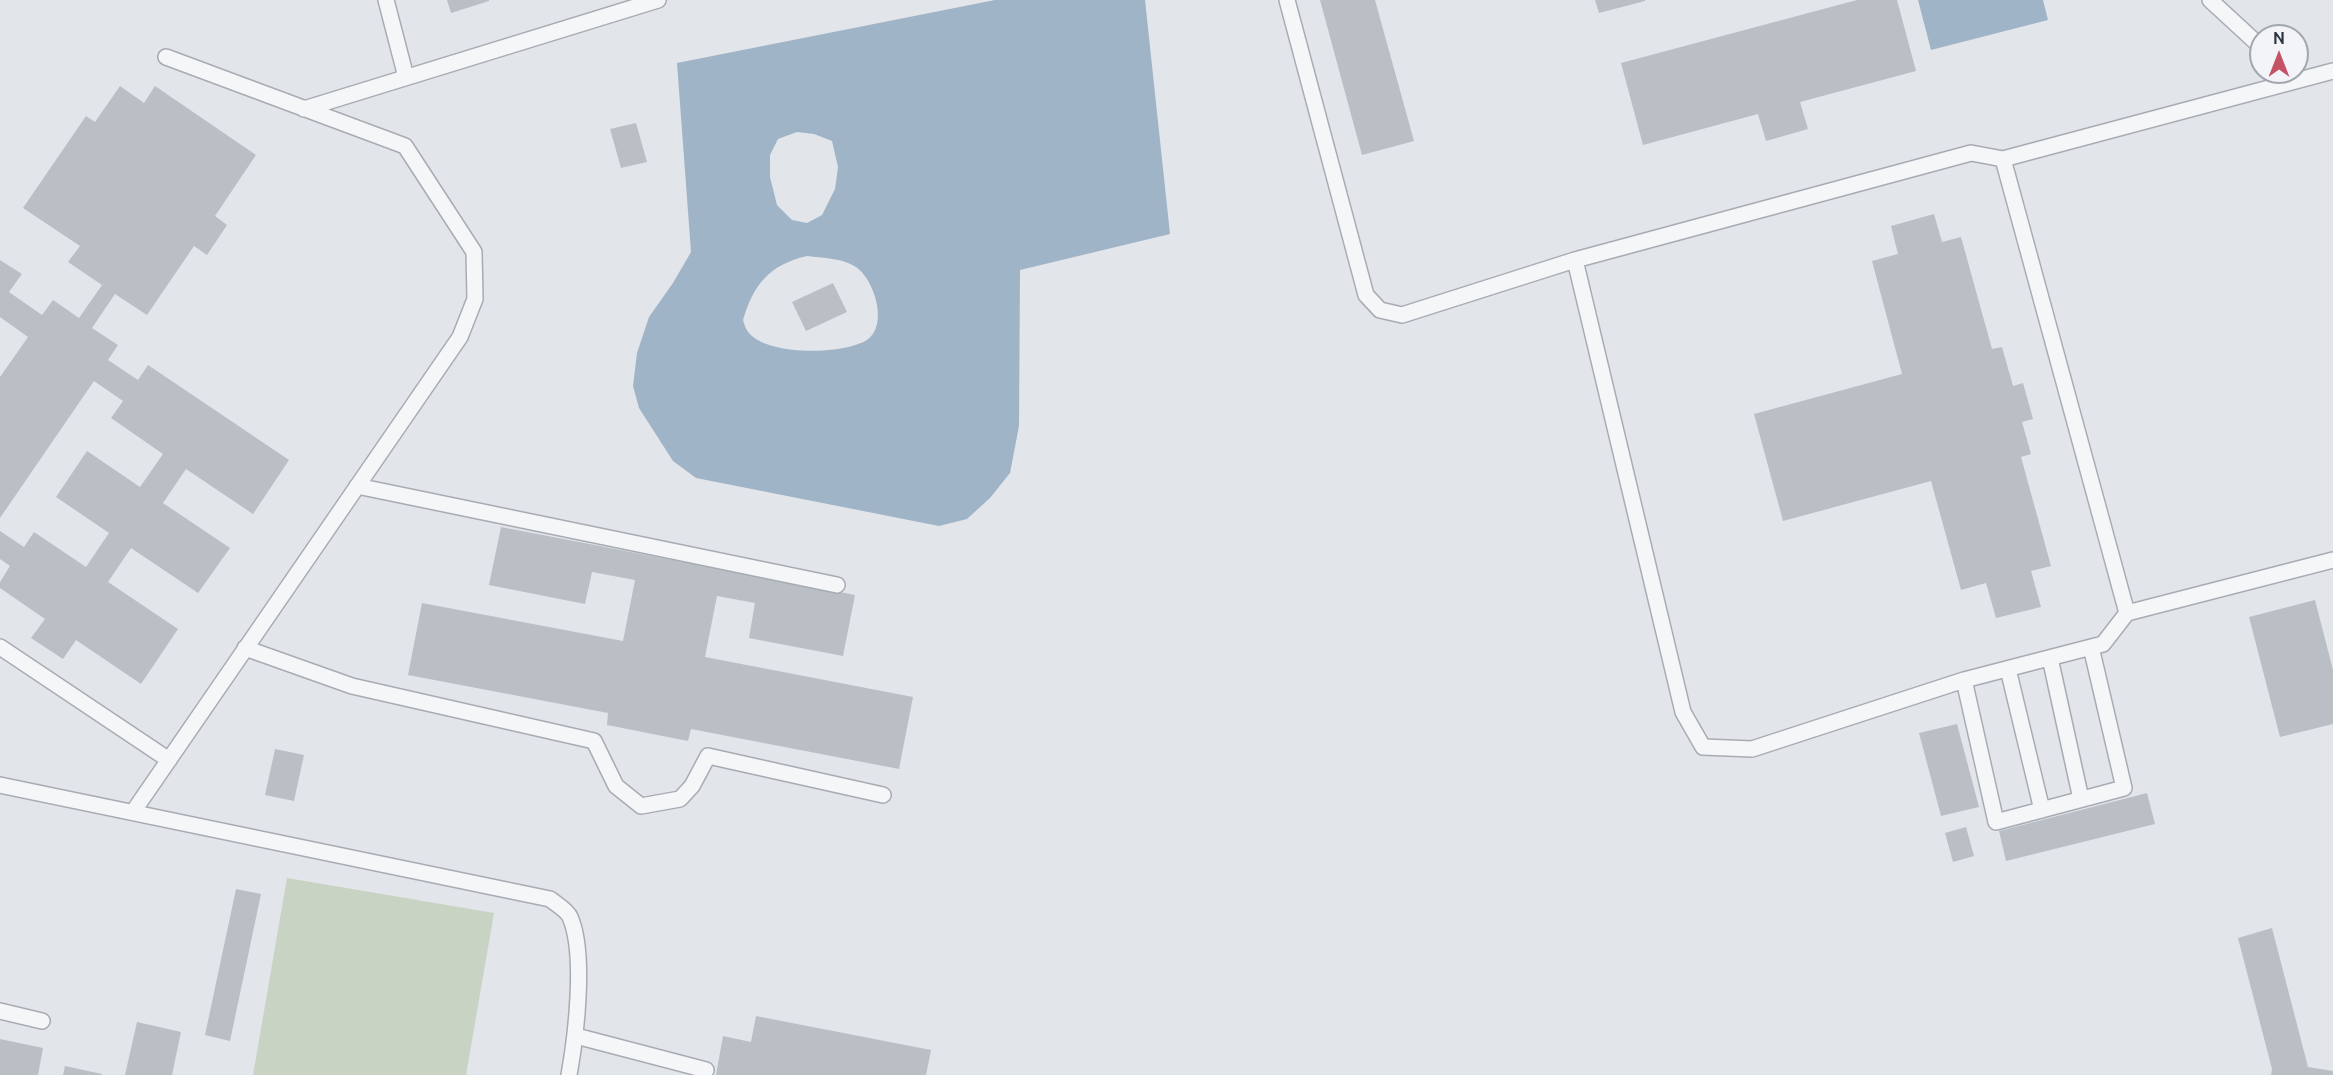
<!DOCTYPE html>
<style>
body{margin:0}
#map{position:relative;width:2333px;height:1075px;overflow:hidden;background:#e2e5ea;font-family:Ubuntu,sans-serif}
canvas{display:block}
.north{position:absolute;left:2249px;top:24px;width:60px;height:60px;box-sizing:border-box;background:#f2f4f7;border:2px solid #a2a7ae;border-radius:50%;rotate:0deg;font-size:16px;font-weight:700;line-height:24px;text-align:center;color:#2b3441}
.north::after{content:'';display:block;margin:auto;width:21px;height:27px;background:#c55165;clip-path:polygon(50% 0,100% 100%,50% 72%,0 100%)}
</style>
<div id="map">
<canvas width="2333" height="1075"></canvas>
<div class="north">N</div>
</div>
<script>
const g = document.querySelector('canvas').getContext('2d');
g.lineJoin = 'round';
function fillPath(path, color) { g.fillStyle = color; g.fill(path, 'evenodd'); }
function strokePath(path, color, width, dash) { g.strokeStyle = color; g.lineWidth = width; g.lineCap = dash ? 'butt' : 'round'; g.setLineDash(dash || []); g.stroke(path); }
const green = new Path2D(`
 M287,878l207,35 -28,162h-213z`);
const water = new Path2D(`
 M995,0h150l25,234 -150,36 -1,156 -9,47 -20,25 -23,21 -28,7 -243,-48 -23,-17 -34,-53 -6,-22 4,-33 12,-36 24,-34 18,-31 -14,-189zM797,132l17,2 18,7 6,26 -3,22 -13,26 -15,8 -15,-3 -15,-15 -7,-28v-22l8,-16zM807,256c16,2 35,2 49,11 18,12 33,58 11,73 -24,15 -99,16 -118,-7 -3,-3 -5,-9 -6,-13 11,-36 26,-55 64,-64z
 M1918,0h125l5,20 -117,30z`);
const building = new Path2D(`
 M447,0h42v1l-38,12z
 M1320,0h55l39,141 -52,14z
 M1595,0h50v1l-46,12z
 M1857,0h40l19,71 -116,31 8,27 -42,12 -8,-27 -115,31 -22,-82z
 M120,86l24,17 11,-17 101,69 -41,61 12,9 -20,30 -13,-9 -47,69 -32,-21 -23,34 26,17 -10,15 30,20 10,-15 141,95 -36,54 -67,-45 -23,34 67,45 -32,45 -67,-45 -23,34 70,47 -37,55 -65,-44 -13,19 -32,-21 14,-19 -45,-31v-6l10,-16 -10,-7v-28l24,16 10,-15 52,35 23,-34 -53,-36 31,-46 53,36 23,-33 -52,-36 12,-17 -29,-20 -94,137v-141l28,-40 -28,-20v-57l22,14 -13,18 33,23 11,-15 26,18 23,-33 -34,-23 12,-16 -57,-38 63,-92 9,6z
 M636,123l11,39 -26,6 -11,-39z
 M1934,214l8,28 19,-5 31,112 10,-2 11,39 10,-3 10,36 -11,3 9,32 -10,3 30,109 -20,5 10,36 -45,11 -10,-35 -25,7 -30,-109 -148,40 -29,-107 148,-40 -30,-113 26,-7 -7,-28z
 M833,283l14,29 -41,19 -14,-29z
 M501,527l354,68 -12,61 -94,-18 6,-35 -38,-7 -12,61 208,40 -14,72 -208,-40 -3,12 -81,-16 1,-12 -200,-38 14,-72 201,38 12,-61 -43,-8 -7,32 -96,-19z
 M2315,600l18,70v54l-53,13 -31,-120z
 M1957,724l22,83 -38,9 -22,-83z
 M275,749l29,6 -10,46 -29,-6z
 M2147,793l8,31 -149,37 -7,-30z
 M1966,827l8,29 -21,6 -8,-29z
 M236,889l25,5 -31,147 -25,-6z
 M2272,928l36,139 25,4v4h-62l1,-6 -34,-131z
 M756,1016l175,34 -5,25h-210l7,-39 28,6z
 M137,1022l44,10 -9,43h-47z
 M0,1039l43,9 -5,27h-38z
 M65,1066l37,8v1h-39z`);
const lane = new Path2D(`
 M386,0l20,77
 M1287,0l79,295 14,15 22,5 173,-55 396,-107 32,6 330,-88
 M2210,0l51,47
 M304,109l354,-109
 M2003,159l124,454
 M1575,260l108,452 20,35 49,2 212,-69 139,-36 24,-31 206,-53
 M357,486l480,99
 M0,647l169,113
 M245,648l107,38 242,55 22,45 25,20 39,-7 12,-13 16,-30 175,39
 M2050,658l31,141
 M2008,669l34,141
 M1964,680l32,142 128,-34 -33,-141
 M0,785l550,114c6,5 17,11 20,18 16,36 6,119 -1,158
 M133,812l327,-475 15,-38 -1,-47 -69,-106 -239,-89
 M0,1011l42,10
 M576,1036l130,34`);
fillPath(green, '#c8d3c4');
fillPath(water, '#a0b4c7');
fillPath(building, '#babfc6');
strokePath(lane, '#a7acb4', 18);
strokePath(lane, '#f5f6f8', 15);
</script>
